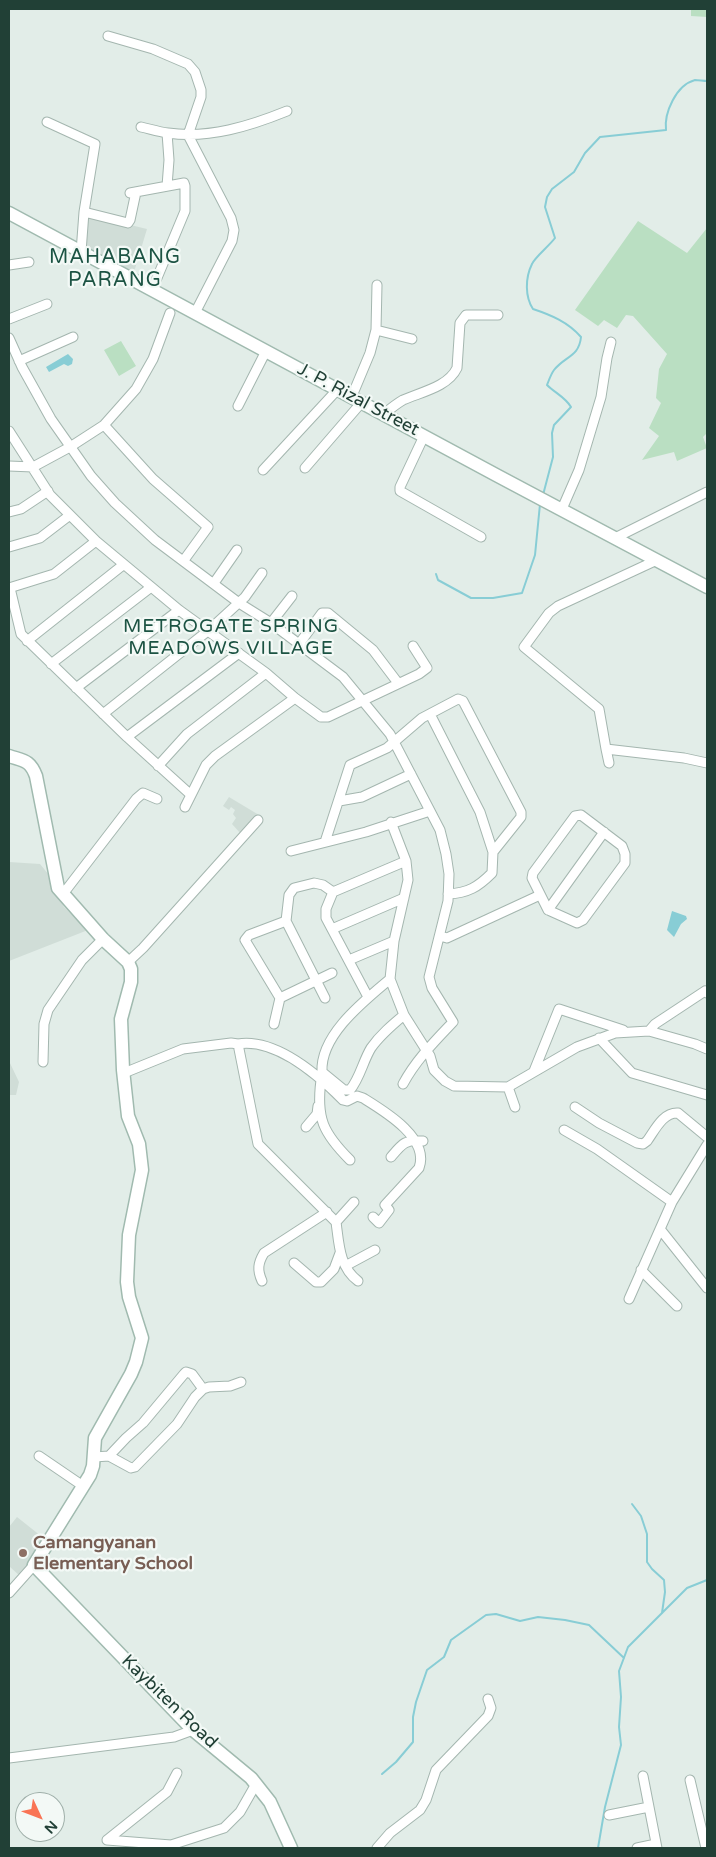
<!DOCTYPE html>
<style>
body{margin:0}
#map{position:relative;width:716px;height:1857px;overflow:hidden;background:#e2ede8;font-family:"Varela Round",sans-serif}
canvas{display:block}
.frame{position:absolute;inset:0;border:10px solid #214036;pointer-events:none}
.north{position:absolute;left:15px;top:1792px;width:50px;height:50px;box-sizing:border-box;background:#f3f9f6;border:1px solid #9fafa9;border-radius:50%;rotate:133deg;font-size:14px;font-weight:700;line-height:20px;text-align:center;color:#214036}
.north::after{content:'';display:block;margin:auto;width:18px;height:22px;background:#f97455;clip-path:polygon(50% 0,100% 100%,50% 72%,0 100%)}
</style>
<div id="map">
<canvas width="716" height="1857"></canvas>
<div class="frame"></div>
<div class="north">N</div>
</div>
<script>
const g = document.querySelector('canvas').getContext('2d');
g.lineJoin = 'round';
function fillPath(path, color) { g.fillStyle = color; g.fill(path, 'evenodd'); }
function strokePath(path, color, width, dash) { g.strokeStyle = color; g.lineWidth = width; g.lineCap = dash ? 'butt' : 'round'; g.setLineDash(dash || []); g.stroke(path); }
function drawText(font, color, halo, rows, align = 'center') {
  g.font = font + ' "Varela Round",sans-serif'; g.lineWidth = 4.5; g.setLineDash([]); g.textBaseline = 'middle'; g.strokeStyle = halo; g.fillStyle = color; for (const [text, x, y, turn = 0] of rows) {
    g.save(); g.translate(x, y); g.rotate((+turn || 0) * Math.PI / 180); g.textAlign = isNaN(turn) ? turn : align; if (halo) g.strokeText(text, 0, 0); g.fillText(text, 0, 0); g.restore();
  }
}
const built = new Path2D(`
 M89,215l58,14 -13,43 -51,-23z
 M229,797l30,18 -18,19 -9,-10 4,-6 -3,-4 2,-4 -4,-3 -2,3 -6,-4z
 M9,862l31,2 9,11 15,32 24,23 -79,31z
 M9,1061l10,21 -3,13h-7z
 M17,1517l29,23 -25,37 -12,-11v-39z`);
const green = new Path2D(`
 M691,9h16v8l-16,-1z
 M638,221l49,32 20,-25v175l-1,1 1,2v27l-4,4 4,11 -30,13 -3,-9 -32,8 17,-24 -10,-8 12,-25 -5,-5 3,-29 8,-15 -34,-38 -7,-1 -9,13 -13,-8 -6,6 -23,-16z
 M121,341l15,25 -17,10 -15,-26z`);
const water = new Path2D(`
 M68,354l5,5 -1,5 -4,2 -4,-2 -15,8 -3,-5z
 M672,911l14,5 1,3 -6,5 -7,13 -7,-7z`);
const stream = new Path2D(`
 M543,495l10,-38 -1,-24 2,-8 17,-18c-6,-10 -16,-14 -24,-22 2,-5 4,-11 7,-15 11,-14 25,-13 27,-33 -13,-15 -30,-22 -48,-28 -8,-12 -8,-31 -1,-45 2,-6 18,-19 23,-26l-10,-31 2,-10 5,-8 22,-17 11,-19 15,-16 66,-7c-2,-17 10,-45 29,-50 3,0 9,1 12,1
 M436,574l2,6 33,18h22l29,-5 13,-38 5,-51
 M632,1504l9,12 6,18v28l5,7 12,11 1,12 -3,21
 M382,1774l14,-12 17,-20v-25l3,-15 11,-32 17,-13 7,-17 35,-25 10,-1 24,7 18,-4 27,3 24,5 35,33
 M598,1848l7,-41 16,-62 -2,-18 2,-30 -2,-26 9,-24 59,-59 20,-8`);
const street = new Path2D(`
 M108,36l45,13 35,15 7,8 6,18v7l-13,38 43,83 3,12 -2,11 -37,72
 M47,122l48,22 -11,68
 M141,127c9,2 18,5 27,6 41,6 82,-7 119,-22
 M167,133l2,27 -2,26
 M130,193l54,-10 1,3v25l-33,79
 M81,252l3,-40 44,11 2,-3 6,-28
 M9,265l20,-3
 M9,319l38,-15
 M376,330l1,-45
 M9,338l13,29 29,52 40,57 24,27 40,37 84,63 32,20 72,54 47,57 50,96 6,24 3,20 -1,27 -19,76 3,11 21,34c-19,20 -37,38 -50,62
 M19,361l54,-24
 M352,396l18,-43 6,-23 36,9
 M238,406l28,-55
 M384,414c6,-5 12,-10 19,-14 18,-8 45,-13 54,-32l3,-45 6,-8h32
 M104,425l49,54 55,48 -24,33
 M9,431l41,64 46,46 83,69 87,63 29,25 26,19h7l91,-43 8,-6 -14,-22
 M424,436l-24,51v4l81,46
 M9,466l24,1 37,-20 34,-22 32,-36 17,-30 17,-46
 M305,468l57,-66
 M263,470l75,-81
 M562,509l17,-39 22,-73 6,-39 4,-16
 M9,512l12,-3 27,-18
 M615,538l92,-46
 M9,547l31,-9 30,-23
 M657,560l-99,46 -9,7 -25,34 75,62 7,40 78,9 23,5
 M214,583l23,-33
 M9,588l45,-14 42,-33
 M10,588l11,46 106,103 64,58
 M271,623l21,-27
 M27,641l96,-76
 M299,644l23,-31h6l45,37 25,33
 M51,664l99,-76
 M76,688l103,-78
 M103,714l106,-84 36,-33 17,-24
 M430,714l50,98 13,40 -1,21c-14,14 -24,20 -44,21
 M127,737l112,-84
 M606,749l3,14
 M158,766l29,-32 79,-61
 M339,801l23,-4 49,-23
 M185,807l21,-42 9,-9 80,-58
 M581,815l41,31 3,8v9l-42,57 -6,3 -29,-13 -16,-32 1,-5 42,-57z
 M391,822l15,39 2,19 -14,61 -4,38 14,36 26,41 4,14 11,11 9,5 54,1 69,-40 38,-14 34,-2 46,13 12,5
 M325,842l25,-77 37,-17 35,-30 36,-19 5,2 58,111v5l-28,35
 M291,851l75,-19 64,-21
 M63,894l73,-95 7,-6 14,6
 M548,910l56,-78
 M332,929l72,-31
 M440,936l7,2 93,-43
 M349,960l45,-19
 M128,962l15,-14 115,-128
 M390,979c-26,22 -70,56 -68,93l22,18h6c10,-12 13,-29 21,-42 9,-13 21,-23 33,-33
 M368,997l-42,-79v-9l7,-17 73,-31
 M280,998l52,-25
 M325,998l-39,-77 3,-26 5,-7 20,-5 9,2 10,7
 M274,1024l6,-26 -35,-58 4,-5 37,-14
 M649,1031l6,-7 50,-33 2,2
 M599,1038l33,35 75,22
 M238,1044c38,-6 80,31 105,56l4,1 10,-5 6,2c21,13 67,40 56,70l-34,37 4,5 -10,13 -6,-6
 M43,1062l1,-38 4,-14 34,-50 21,-21
 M534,1071l25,-62 64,21
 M124,1073l59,-24 48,-6 7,1 20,100 78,78
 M321,1080c-5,38 2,53 29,80
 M508,1087l7,20
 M575,1107l24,16 38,20 6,1 4,-3c8,-11 16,-29 31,-28l29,24
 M306,1127l11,-13 1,-8
 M564,1130l33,19 75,53
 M391,1157c11,-13 14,-18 32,-16
 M354,1202l-18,20c3,21 3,45 22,59
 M660,1229l47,59
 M294,1263l22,19h5l13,-13 6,-16
 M345,1265l4,-1 26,-14
 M641,1270l36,36
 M262,1281c-5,-11 -4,-18 2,-28l63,-41
 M629,1299l43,-97 35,-57
 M39,1456l44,30
 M109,1456l17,-18 17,-15 41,-49 2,-2 6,2 11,15
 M94,1457l15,-1 22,12 4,-1 42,-43 18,-27 8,-8 6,-2 21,-1 11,-4
 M9,1593l25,-28
 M9,1758l165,-21 19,-7
 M643,1776l14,72
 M690,1780l16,68
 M609,1815l40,-8
 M107,1840l64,5 53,-17 16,-16 16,-28
 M107,1840l60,-48 10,-19
 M377,1848l13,-15 30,-23 6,-10 10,-30 52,-54 3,-8 -3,-9
 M637,1848l19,-4`);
const secondary = new Path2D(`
 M9,213l489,263 209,111
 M9,756c15,5 21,4 27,20l22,112 45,51 25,23 3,7v13l-10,37 2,51 5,46 11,28 3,26 -13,65 -2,47 2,15 13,41 -6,24 -5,12 -36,64 -2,28 -3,9 -56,90 159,165 58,48 19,24 21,46`);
const markers = [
 [23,1553,5,"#8d6e63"]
];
const streetNames = [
 ["J. P. Rizal Street",358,400,28],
 ["Kaybiten Road",169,1702,44]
];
const educationNames = [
 ["Camangyanan",33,1543],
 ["Elementary School",33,1564]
];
const neighbourhoodNames = [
 ["METROGATE SPRING",231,627],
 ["MEADOWS VILLAGE",231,649]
];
const quarterNames = [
 ["MAHABANG",115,258],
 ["PARANG",115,281]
];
fillPath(built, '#d0ddd7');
fillPath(green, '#badfc2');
fillPath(water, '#88cdd5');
strokePath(stream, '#88cdd5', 2);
strokePath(street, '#a4b6af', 11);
strokePath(secondary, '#a0baaf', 15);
strokePath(street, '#fff', 9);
strokePath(secondary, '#fff', 12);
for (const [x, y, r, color] of markers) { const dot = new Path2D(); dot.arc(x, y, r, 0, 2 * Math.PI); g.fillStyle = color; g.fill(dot); strokePath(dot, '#f3f9f6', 2); }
drawText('18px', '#214036', '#f3f9f6', streetNames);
drawText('bold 18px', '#785e54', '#f3f9f6', educationNames, 'left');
g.letterSpacing = '1px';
drawText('19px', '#1c5343', '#f3f9f6', neighbourhoodNames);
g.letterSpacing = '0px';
g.letterSpacing = '1px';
drawText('20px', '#1c5343', '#f3f9f6', quarterNames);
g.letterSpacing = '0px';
</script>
